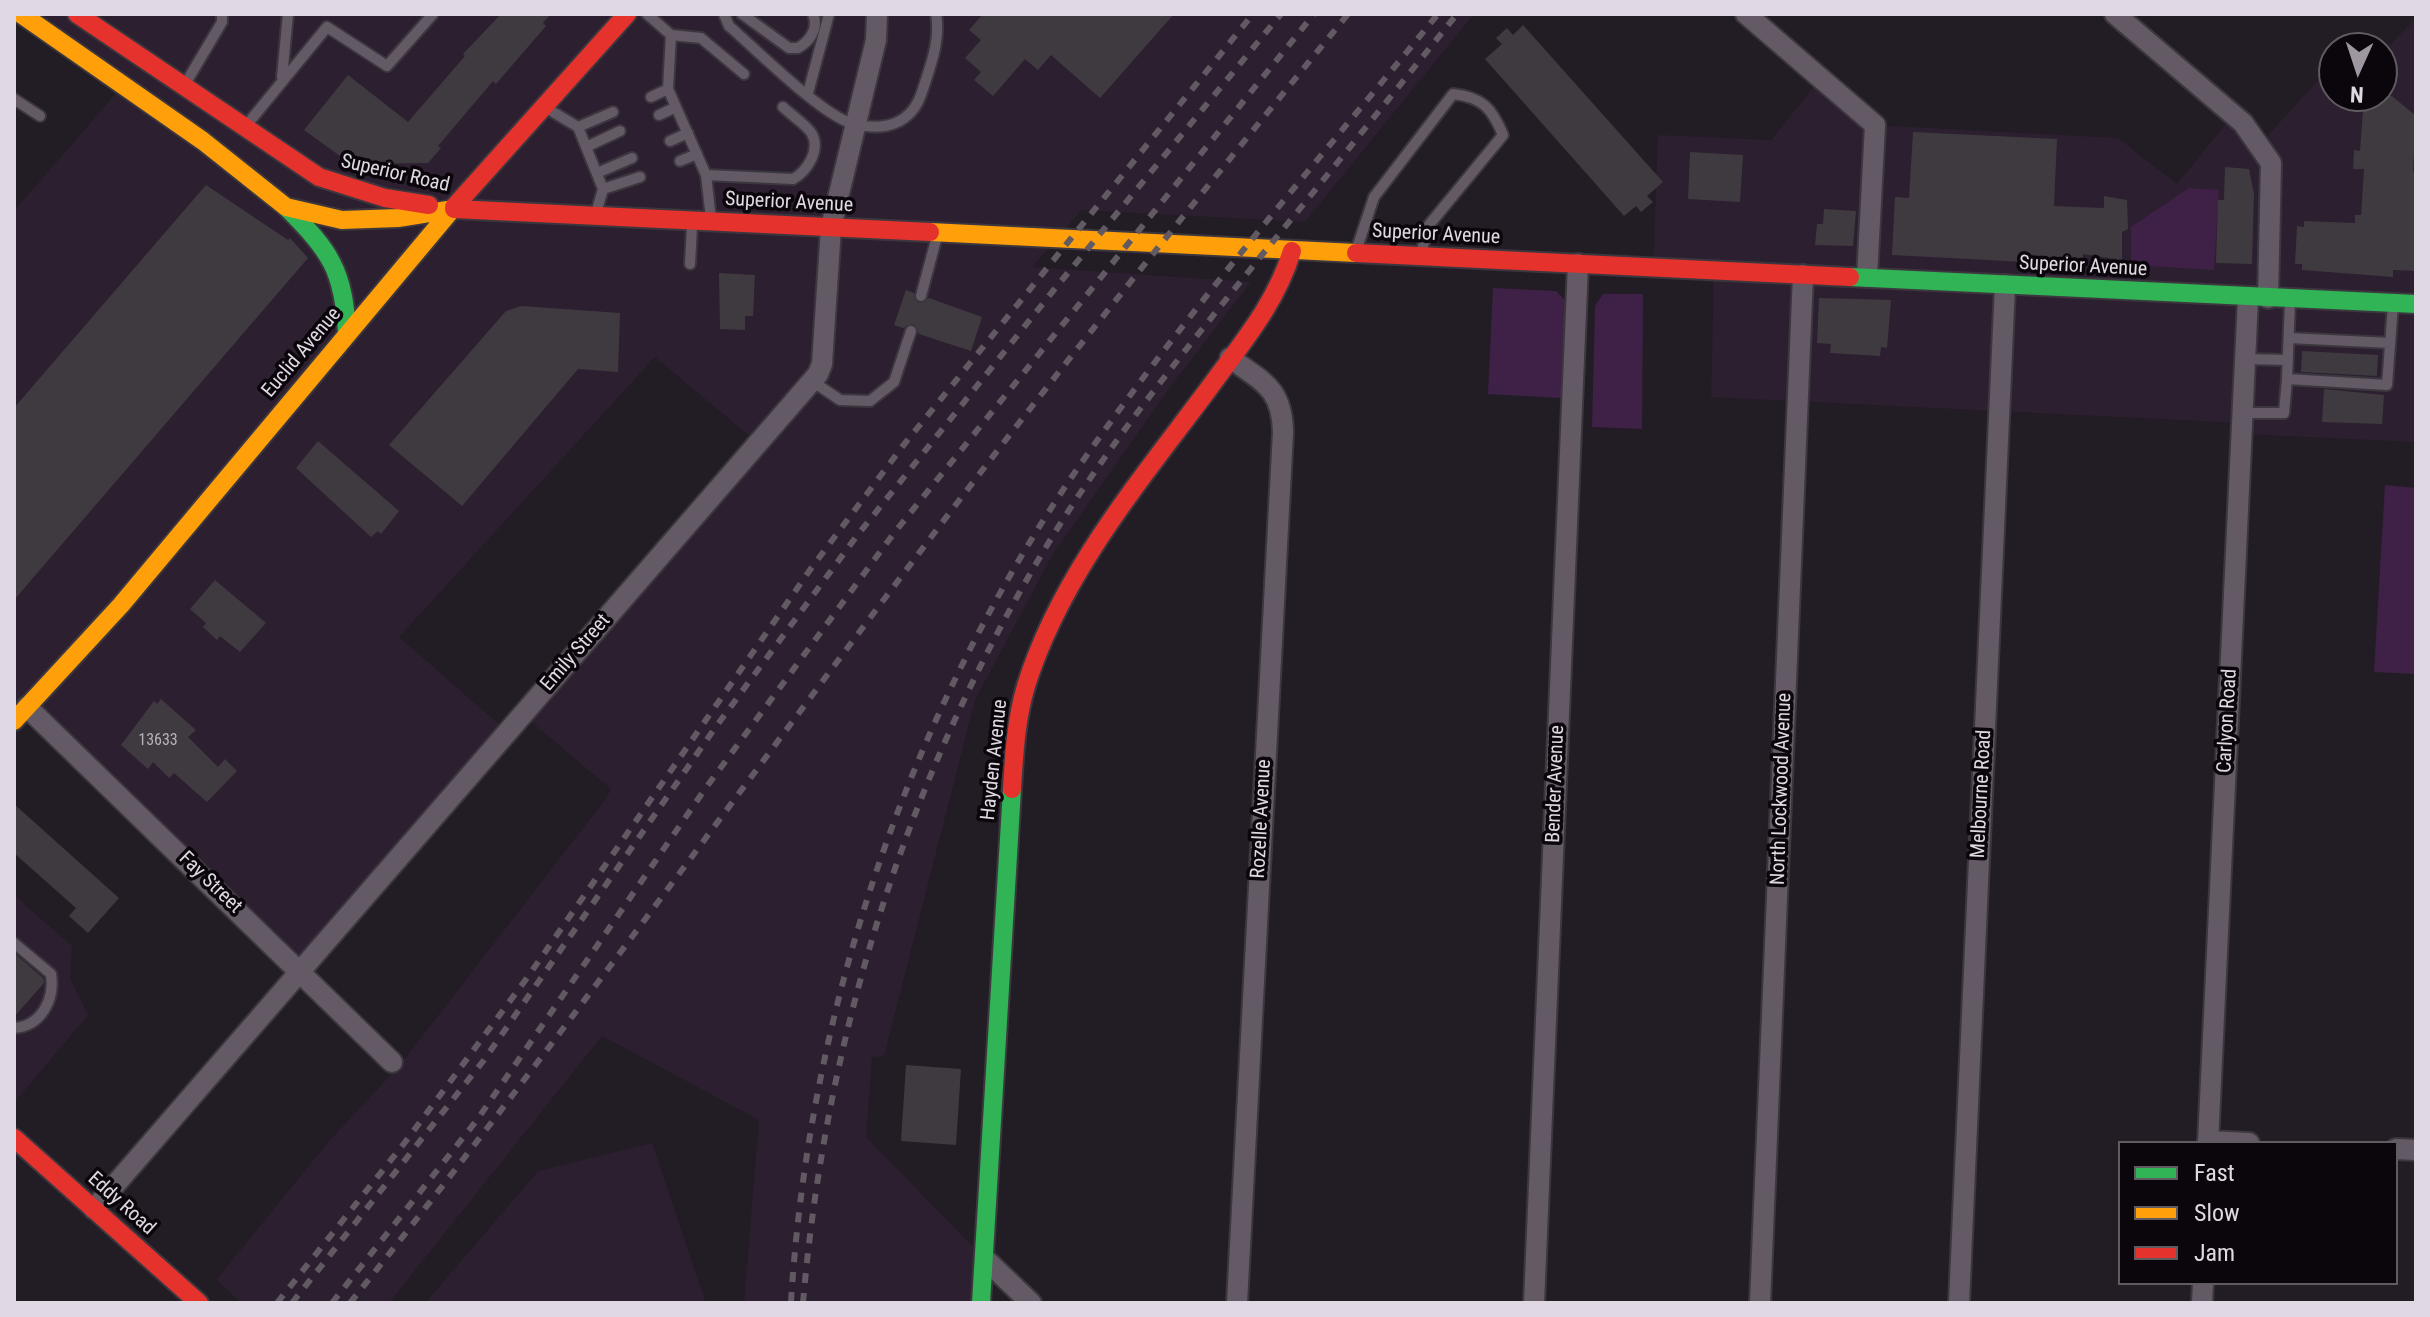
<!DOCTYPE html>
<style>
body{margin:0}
#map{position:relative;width:2430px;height:1317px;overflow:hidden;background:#221c24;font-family:"Roboto Condensed",sans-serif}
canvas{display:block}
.frame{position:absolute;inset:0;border:16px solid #e0d8e2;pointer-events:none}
.legend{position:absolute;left:2118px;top:1141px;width:280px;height:144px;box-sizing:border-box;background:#0a060b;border:2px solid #605a61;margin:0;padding:10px 14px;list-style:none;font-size:24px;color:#e0d8e2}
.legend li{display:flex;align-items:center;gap:16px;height:40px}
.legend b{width:40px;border:2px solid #605a61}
.north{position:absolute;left:2318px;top:32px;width:80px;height:80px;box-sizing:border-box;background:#0a060b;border:2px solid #605a61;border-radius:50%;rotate:183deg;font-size:22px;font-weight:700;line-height:32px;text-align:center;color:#e0d8e2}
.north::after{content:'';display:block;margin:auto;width:28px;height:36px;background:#9e96a0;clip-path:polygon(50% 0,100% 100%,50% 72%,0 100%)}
</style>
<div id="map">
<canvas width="2430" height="1317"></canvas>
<div class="frame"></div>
<ul class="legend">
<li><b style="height:10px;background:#30b455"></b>Fast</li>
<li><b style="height:10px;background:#ff9f0a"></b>Slow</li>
<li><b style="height:10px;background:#e5322d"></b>Jam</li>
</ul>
<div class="north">N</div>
</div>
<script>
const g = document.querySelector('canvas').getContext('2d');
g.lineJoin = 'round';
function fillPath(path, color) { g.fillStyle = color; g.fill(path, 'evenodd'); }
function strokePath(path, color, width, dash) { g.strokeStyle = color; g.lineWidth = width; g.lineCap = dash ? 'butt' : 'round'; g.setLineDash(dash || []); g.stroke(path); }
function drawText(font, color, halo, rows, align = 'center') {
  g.font = font + ' "Roboto Condensed",sans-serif'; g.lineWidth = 7; g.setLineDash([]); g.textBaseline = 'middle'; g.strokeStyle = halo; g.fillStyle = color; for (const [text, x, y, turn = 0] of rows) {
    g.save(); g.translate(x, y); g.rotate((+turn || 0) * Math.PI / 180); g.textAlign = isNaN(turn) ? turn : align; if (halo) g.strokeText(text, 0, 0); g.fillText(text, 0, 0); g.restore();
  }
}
const built = new Path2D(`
 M21,14h1453l-169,208 -223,-12 -50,57 219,15 -81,105 -117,167 -78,146 -91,356 -12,1 -6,80 119,122 -4,44h-237l15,-183 -157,-84 -213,267h-147l-26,-23 113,-139 71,-76 207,-268 4,-8 -88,-74 235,-272 -103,-86 -256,280 109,95 -207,238 -273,-263 -14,14v-510l109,-126z
 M2416,18v424l-175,-8v-11l-530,-26 3,-126 -61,-3 5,-133 113,5 50,-62 54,47 243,13 59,46 56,-69 26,30 75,-82v33h48v-43z
 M14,895l58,51 -2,32 18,37 -74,88z
 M652,1143l54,160h-281l113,-132z`);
const green = new Path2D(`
 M2189,188l30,2 -5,80 -83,-5v-38z
 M1493,288l63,3 10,10 -5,97 -73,-4z
 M1603,294h40l-1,135 -50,-2 3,-121z
 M2385,485l31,3v186l-42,-2z`);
const building = new Path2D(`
 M501,14h50l-8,9 3,3 -50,58 -3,-3 -55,65 3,2 -13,15 -77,1 -47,-34 44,-55 60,47 57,-66 -2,-2z
 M983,14h191l-74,84 -49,-43 -13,15 -13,-11 -32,37 -19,-16 7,-8 -16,-14 16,-18 -12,-10z
 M1523,25l140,157 -16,14 6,6 -12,10 -5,-6 -12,10 -139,-157 17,-15 -6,-6 11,-10 6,7z
 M2364,96h28l24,20 -3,55 3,1v99l-23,-1v7l-91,-7v-6h-7l2,-38 7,1v-6l51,2v-8h6l3,-46h-11l1,-19 6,1z
 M1913,132l144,7 -3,67 50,2v-12l23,4 1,29 -6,3v28l-39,-6v11l-191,-10 3,-58 14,1z
 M1690,152l53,3 -3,47 -52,-3z
 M2225,167l24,2 5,25 -2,70 -36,-1 2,-63h6z
 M206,185l82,55 2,-2 18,20 -294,342v-192z
 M1824,209l32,2 -3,35 -38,-1 2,-21h6z
 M719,273l36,2 -2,41h-8v14l-25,-1z
 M906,290l8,3 4,10 11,-5 53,19 -11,34 -52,-17 -5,-10 -11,4 -9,-3z
 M1819,298l72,2 -4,48 -6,-1 -1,9 -50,-3 1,-9 -14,-1z
 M521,306l99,7 -2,59 -40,-3 -116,137 -73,-61 117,-134z
 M2302,351l76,4 -1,21 -76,-4z
 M2324,389l60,6 -2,29 -60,-2z
 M318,441l81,70 -18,23 -3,-3 -7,6 -75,-69z
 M215,580l51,43 -26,29 -20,-16 -3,4 -14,-13 3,-4 -16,-14z
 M161,699l35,31 -8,7 30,30 7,-8 12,12 -30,31 -33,-29 -5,5 -16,-16 -5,7 -27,-24 33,-44 3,3z
 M14,804l105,94 -31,35 -19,-17 7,-8 -62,-55z
 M14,953l29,25 1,5 -30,34z
 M906,1065l55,4 -5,76 -55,-4z`);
const lane = new Path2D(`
 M647,14l24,21 -3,54 38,86 5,44
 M724,14l5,12c27,23 94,91 125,98 32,8 58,-1 68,-32 8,-25 19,-52 14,-78
 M742,14l47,34h9c12,-7 21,-20 15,-34
 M671,35l30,3 43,36
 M282,77l6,-63
 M184,86l38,-64v-8
 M808,93l21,-79
 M651,97l17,-8
 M14,99l26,17
 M548,109l30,18 25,62 -7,24
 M659,115l17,-8
 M245,127l82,-100 60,39 46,-52
 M578,127l35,-15
 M670,141l18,-8
 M586,147l34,-16
 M680,161l17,-7
 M597,173l35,-15
 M706,175l87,4c13,-7 28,-28 19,-45 -5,-9 -21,-19 -29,-27
 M603,189l37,-12
 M1357,248l17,-51 79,-103c29,3 39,14 50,41l-74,90 -8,28
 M690,264l2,-38
 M921,296l16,-60
 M2289,338l101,5
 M2245,359l43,1
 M2287,379l3,-78
 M812,381l28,19 30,1 24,-19 17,-51
 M2243,413h41l3,-34 100,6 6,-80
 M14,943l37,31c4,26 -10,52 -37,54`);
const street = new Path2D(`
 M1746,14l129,111 -8,152
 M2115,14l128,109 28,40 -3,135
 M1230,358c33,24 52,30 53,74l-46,871
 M27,707l365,355
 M2208,1141l41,2
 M2208,1143l40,-845
 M2396,1149l20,1
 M94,1209l724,-835 4,-10 9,-137 45,-187 1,-26
 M985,1259l46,44
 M1534,1303l44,-1039
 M1760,1303l43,-1028
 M1959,1303l46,-1018
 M2202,1303l1,-20`);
const fast = new Path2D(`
 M286,207c44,44 58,63 61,127
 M1850,277l566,27
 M981,1303l31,-514`);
const slow = new Path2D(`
 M21,14l182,127 83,66 56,13 56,-2 56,-9
 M930,232l426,21
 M14,721l107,-116 333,-398`);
const jam = new Path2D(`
 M77,14l242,163 66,21 44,7
 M454,207l173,-193
 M454,209l476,23
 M1356,253l494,24
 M1012,789c2,-34 4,-70 14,-103 34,-110 113,-204 181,-295 33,-46 68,-85 85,-140
 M14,1138l185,165`);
const rail = new Path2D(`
 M791,1302c18,-291 116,-582 280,-824 111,-162 243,-312 367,-464
 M277,1303l129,-162 121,-163 285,-411 90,-120 351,-433
 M292,1303l192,-243 231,-332 141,-191 197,-246 228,-277
 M332,1303l145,-183 228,-331 189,-256 420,-519
 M350,1303c212,-264 408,-540 614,-809 125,-163 254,-321 384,-480
 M803,1303c23,-270 105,-529 246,-761 62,-102 138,-194 212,-286 66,-80 131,-161 196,-242`);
const numberNames = [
 ["13633",158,741]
];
const streetNames = [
 ["Superior Road",395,174,13],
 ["Superior Avenue",789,203,3],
 ["Superior Avenue",1436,235,3],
 ["Superior Avenue",2083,267,3],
 ["Euclid Avenue",302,353,-50],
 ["Emily Street",576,653,-49],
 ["Carlyon Road",2228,721,-87],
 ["Hayden Avenue",995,760,-84],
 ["Bender Avenue",1556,784,-88],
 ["North Lockwood Avenue",1782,789,-88],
 ["Melbourne Road",1982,794,-87],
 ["Rozelle Avenue",1262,819,-87],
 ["Fay Street",210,883,44],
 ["Eddy Road",121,1204,42]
];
fillPath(built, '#2c1f30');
fillPath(green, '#3f2147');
fillPath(building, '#3f3a40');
strokePath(lane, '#3c373e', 14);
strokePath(street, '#3c373e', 24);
strokePath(fast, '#3c373e', 22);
strokePath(slow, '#3c373e', 22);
strokePath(jam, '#3c373e', 22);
strokePath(lane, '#635a65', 10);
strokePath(street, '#635a65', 20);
strokePath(fast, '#30b455', 18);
strokePath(slow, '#ff9f0a', 18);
strokePath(jam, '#e5322d', 18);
strokePath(rail, '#615a63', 6, [10, 10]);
drawText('16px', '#b8b0ba', null, numberNames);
drawText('20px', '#e0d8e2', '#0a060b', streetNames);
</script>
